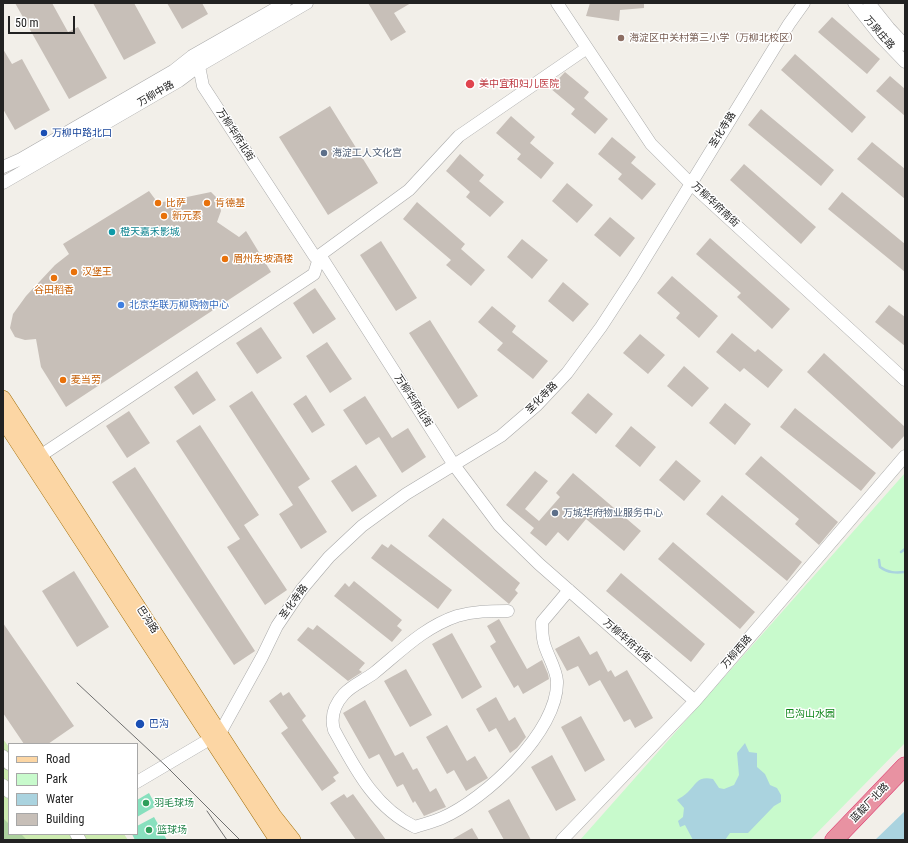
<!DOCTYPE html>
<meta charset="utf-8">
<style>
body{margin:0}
#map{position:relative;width:908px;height:843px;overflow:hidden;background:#f2efe9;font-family:"Roboto Condensed",sans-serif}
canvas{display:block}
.frame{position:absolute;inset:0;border:4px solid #222;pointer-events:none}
.legend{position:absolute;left:8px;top:743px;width:130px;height:92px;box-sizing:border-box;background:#fff;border:1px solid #a7a7a7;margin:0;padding:5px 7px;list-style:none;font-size:12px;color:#222}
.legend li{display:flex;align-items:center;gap:8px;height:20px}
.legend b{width:20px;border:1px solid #a7a7a7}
.scale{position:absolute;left:8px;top:16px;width:67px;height:18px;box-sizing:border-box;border:2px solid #222;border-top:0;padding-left:5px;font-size:12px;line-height:14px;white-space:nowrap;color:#222;-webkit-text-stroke:3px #fff;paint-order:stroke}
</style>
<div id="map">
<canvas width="908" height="843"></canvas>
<div class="frame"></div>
<ul class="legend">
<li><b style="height:5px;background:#fcd6a4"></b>Road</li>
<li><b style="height:11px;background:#c8facc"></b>Park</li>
<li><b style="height:11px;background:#aad3df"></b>Water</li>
<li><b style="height:11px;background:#c7bfb8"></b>Building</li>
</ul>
<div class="scale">50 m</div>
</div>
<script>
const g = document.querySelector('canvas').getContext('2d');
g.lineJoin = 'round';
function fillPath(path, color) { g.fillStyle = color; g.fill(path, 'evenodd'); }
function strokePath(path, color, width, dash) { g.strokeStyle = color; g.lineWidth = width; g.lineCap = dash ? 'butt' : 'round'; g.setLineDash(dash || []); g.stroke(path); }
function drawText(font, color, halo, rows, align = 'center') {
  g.font = font + ' "Roboto Condensed","Noto Sans SC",sans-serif'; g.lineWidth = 3; g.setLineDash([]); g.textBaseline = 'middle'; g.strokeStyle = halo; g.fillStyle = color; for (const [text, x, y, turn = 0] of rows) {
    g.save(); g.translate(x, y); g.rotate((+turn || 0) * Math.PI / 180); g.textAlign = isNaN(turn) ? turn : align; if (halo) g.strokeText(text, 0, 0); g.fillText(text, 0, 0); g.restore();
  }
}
const grass = new Path2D(`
 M3,739l6,8v87h115l4,6h-125z`);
const forest = new Path2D(`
 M3,818l6,6v10h12l6,6h-24z`);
const park = new Path2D(`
 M905,473v270l-95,97h-230z`);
const pitch = new Path2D(`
 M149,793l7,13 -19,11v-17z
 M154,817l13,23h-32l-3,-6h5v-8z`);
const water = new Path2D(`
 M745,743l4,9 8,1v14l8,7 5,11 7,3 4,7v7l-7,4 -26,27h-18l-5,7h-32l-8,-15 -5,2 -2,-6 5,-4 1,-9 -7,-8c3,-2 8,-5 11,-8 9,-9 10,-16 25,-13l6,9 5,1 10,-4 5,-10 -2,-22z
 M905,811v29h-30z`);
const stream = new Path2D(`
 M901,552l4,-3
 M879,560l1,7c8,6 16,6 25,5`);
const building = new Path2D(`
 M15,3h37l16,29 10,-5 29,51 -38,21z
 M93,3h41l22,40 -32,17z
 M167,3h35l6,11 -26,15z
 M368,3h43l-17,10 12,19 -15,9z
 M590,3h54v5l-24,2 -1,11 -33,-5z
 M832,17l48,42 -13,15 -49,-42z
 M3,49l9,15 10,-5 28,51 -35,20 -12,-21z
 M795,54l71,63 -14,16 -71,-63z
 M565,72l24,20 -5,6 24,21 -13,15 -24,-20 4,-5 -25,-21z
 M890,76l15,13v27l-29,-25z
 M330,106l48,77 -50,32 -49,-78z
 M761,109l73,61 -13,16 -73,-61z
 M511,116l24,21 -5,6 24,20 -13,16 -24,-20 4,-5 -25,-21z
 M612,137l24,20 -5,6 25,21 -14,16 -24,-21 4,-5 -24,-20z
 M872,142l33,27v30l-48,-40z
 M460,154l24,21 -5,6 25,21 -14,15 -24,-20 4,-5 -24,-21z
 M744,164l72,63 -15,17 -71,-64z
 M567,183l26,22 -16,18 -25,-22z
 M149,191l9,12 53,-11 8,8 2,11 -4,11 22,15 7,-6 25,41 -205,135 -25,-40 -5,-28 -11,1 -10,-3 -5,-9 3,-14 13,-18 29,-31 14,-11 -6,-10z
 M842,192l63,52v28l-77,-63z
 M417,202l48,42 -4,5 24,21 -14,16 -25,-21 5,-5 -48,-41z
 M610,217l25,21 -15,19 -26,-22z
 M710,238l80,71 -18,20 -35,-32 4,-4 -45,-39z
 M522,239l26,21 -16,19 -25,-22z
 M381,241l36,57 -21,13 -36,-56z
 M672,276l46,40 -19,22 -23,-20 4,-5 -23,-20z
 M563,282l26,22 -16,18 -25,-21z
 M315,288l21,31 -23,15 -20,-31z
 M889,305l16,12v29l-30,-24z
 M492,306l24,20 -4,6 36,29 -15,18 -36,-29 6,-7 -25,-21z
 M430,320l48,76 -20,13 -49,-76z
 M261,327l21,31 -25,16 -21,-31z
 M732,333l23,19 3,-3 25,21 -15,18 -24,-20 -4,4 -24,-20z
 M640,334l25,21 -17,19 -25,-21z
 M327,342l25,37 -22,14 -24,-37z
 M824,353l81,74v8l-13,14 -85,-77z
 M684,366l25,22 -17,19 -25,-21z
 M197,371l19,29 -23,15 -19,-28z
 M252,391l58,88 -12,8 29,45 -26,17 -22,-35 14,-9 -64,-99z
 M588,393l25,21 -17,20 -25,-21z
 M306,395l19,30 -13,8 -19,-29z
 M365,396l27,42 16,-10 18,29 -24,16 -23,-36 -13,8 -23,-35z
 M725,403l26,21 -16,21 -26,-22z
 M795,408l81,65 -15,18 -81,-64z
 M129,411l21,32 -23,15 -21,-32z
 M200,425l59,90 -15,10 43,65 -22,15 -38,-58 13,-8 -64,-98z
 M631,426l25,21 -16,20 -25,-21z
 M761,456l77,66 -19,23 -24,-21 4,-5 -54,-45z
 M676,460l25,21 -17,20 -25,-21z
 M356,465l21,31 -25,16 -21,-31z
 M135,467l120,184 -21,14 -122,-183z
 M535,471l13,10 -23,28 14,12 21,-24 -4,-4 17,-20 68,58 -17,20 -38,-32 -18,22 -10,-9 -12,14 -16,-13 4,-5 -28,-23z
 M722,495l80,67 -15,19 -81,-67z
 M443,518l77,65 -5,7 3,3 -9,11 -81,-68z
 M673,542l82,70 -15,17 -82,-70z
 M382,544l6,4 3,-4 61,46 -14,19 -67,-51z
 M74,571l35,56 -32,20 -35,-56z
 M621,573l84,71 -14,18 -85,-71z
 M354,581l48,39 -5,6 5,4 -10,12 -58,-46 11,-13 4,4z
 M499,619l28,50 15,-9 6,14 1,5 -26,15 -5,-9 -4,3 -24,-42 6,-4 -9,-16z
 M3,623l71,103 -26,18h-24l-21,-31z
 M317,625l48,38 -6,7 3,2 -14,9 -51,-41 11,-13 5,3z
 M452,633l30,54 -20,12 -30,-55z
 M579,636l11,19 7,-4 11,21 3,-2 4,7 12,-7 26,48 -18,10 -5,-9 -6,3 -24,-42 -11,6 -11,-20 -11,5 -12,-22z
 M406,669l26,46 -22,12 -26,-46z
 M281,692l2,4 6,-4 17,24 -4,4 37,53 -6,4 3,4 -14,10 -41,-58 7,-5 -19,-27z
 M496,697l13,24 6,-4 11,20 -9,11 -7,5 -14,-25 -7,4 -13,-23z
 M365,700l30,56 8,-4 10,18 4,-2 13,24 6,-4 10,19 -22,9 -9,-15 -2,2 -10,-19 -6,3 -18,-33 -10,5 -26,-46z
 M581,716l24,44 -20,12 -24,-45z
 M447,725l20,36 8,-5 13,22 -22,13 -12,-21 -7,4 -21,-37z
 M552,755l24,45 -20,11 -25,-44z
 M344,794l3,4 6,-4 33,46h-30l-26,-37z
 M509,799l22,41h-27l-16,-29z
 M472,828l7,12h-28z`);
const minor = new Path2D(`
 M557,3l94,141 39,39 215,197
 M854,3l26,33 25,26
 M869,3l20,25 16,17
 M192,56l7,10 4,20 112,171 5,-2 134,210 45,60 40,39 156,137
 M3,167l18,-8 152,-88 19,-15 93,-53
 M3,183l176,-102 20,-15 108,-63
 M40,456l274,-182 6,-19 89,-65 50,-54 128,-88
 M508,611c-18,0 -34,0 -51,5 -33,11 -57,36 -83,57 -9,7 -22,12 -30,21 -9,10 -14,22 -10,36 21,38 40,77 81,97 9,-3 18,-5 27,-9 42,-18 117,-87 115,-137 -1,-13 -10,-26 -13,-38 -2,-7 -2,-14 -2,-21l27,-32
 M3,756l6,8
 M137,782l83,-49 42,-76 15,-31 25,-37 27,-32 33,-31 44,-32 95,-58 36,-31 30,-32 34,-46 32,-49 156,-254 15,-21
 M3,785l6,7
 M76,834l4,6
 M562,840l133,-139 210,-245`);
const major = new Path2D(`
 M3,398l234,362 37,56 19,24
 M3,420l274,420`);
const highway = new Path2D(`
 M834,840l71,-74`);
const tram = new Path2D(`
 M77,683l89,83 74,74
 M207,811l20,29`);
const markers = [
 [621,38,4,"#8d6e63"],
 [470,84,5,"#e0444e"],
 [44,133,4,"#1a4fb4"],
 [324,153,4,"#5c6f8a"],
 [158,203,4,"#e8710a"],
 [207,203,4,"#e8710a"],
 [164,216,4,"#e8710a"],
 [112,232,4,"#0f9aa8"],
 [225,259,4,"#e8710a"],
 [74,272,4,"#e8710a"],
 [54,278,4,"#e8710a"],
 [121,305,4,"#3f7fe0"],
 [63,380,4,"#e8710a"],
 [555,513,4,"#5c6f8a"],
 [140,724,5,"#1a4fb4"],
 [146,803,4,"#2e9e5b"],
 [149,830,4,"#2e9e5b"]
];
const streetNames = [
 ["万泉庄路",879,33,49],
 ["万柳中路",156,94,-30],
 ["圣化寺路",723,130,-58],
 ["万柳华府北街",235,135,57],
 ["万柳华府南街",715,205,43],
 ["圣化寺路",542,398,-45],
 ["万柳华府北街",413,401,57],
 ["圣化寺路",294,602,-54],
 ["巴沟路",147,620,57],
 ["万柳华府北街",627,641,41],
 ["万柳西路",737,652,-49],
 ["蓝靛厂北路",870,803,-46]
];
const educationNames = [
 ["海淀区中关村第三小学（万柳北校区）",629,38]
];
const healthNames = [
 ["美中宜和妇儿医院",479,84]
];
const transitNames = [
 ["万柳中路北口",52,133],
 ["巴沟",149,724]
];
const serviceNames = [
 ["海淀工人文化宫",332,153],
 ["万城华府物业服务中心",563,513]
];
const foodNames = [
 ["比萨",166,203],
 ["肯德基",215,203],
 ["新元素",172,216],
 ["眉州东坡酒楼",233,259],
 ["汉堡王",82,272],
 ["谷田稻香",54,290,"center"],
 ["麦当劳",71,380]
];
const cultureNames = [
 ["橙天嘉禾影城",120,232]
];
const shopNames = [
 ["北京华联万柳购物中心",129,305]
];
const parkNames = [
 ["巴沟山水园",810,714]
];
const leisureNames = [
 ["羽毛球场",154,803],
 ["篮球场",157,830]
];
fillPath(grass, '#cdebb0');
fillPath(forest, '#add19e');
fillPath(park, '#c8facc');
fillPath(pitch, '#88e0be');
fillPath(water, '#aad3df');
strokePath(stream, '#aad3df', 2.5);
fillPath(building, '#c7bfb8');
strokePath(minor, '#a9a9a9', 13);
strokePath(major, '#a06b00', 16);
strokePath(highway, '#dc2a67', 19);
strokePath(minor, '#fff', 12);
strokePath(major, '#fcd6a4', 15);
strokePath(highway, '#e892a2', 18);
strokePath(tram, '#707070', 1);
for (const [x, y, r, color] of markers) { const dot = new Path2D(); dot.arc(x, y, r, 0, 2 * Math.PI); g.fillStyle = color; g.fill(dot); strokePath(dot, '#fff', 1.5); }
drawText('10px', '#222', '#fff', streetNames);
drawText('10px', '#785e54', '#fff', educationNames, 'left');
drawText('10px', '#be3a42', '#fff', healthNames, 'left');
drawText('10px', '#164399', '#fff', transitNames, 'left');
drawText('10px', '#4e5e75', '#fff', serviceNames, 'left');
drawText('10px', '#c56008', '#fff', foodNames, 'left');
drawText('10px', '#0d838f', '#fff', cultureNames, 'left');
drawText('10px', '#366cbe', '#fff', shopNames, 'left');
drawText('10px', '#0c8416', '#fff', parkNames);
drawText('10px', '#27864d', '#fff', leisureNames, 'left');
</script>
